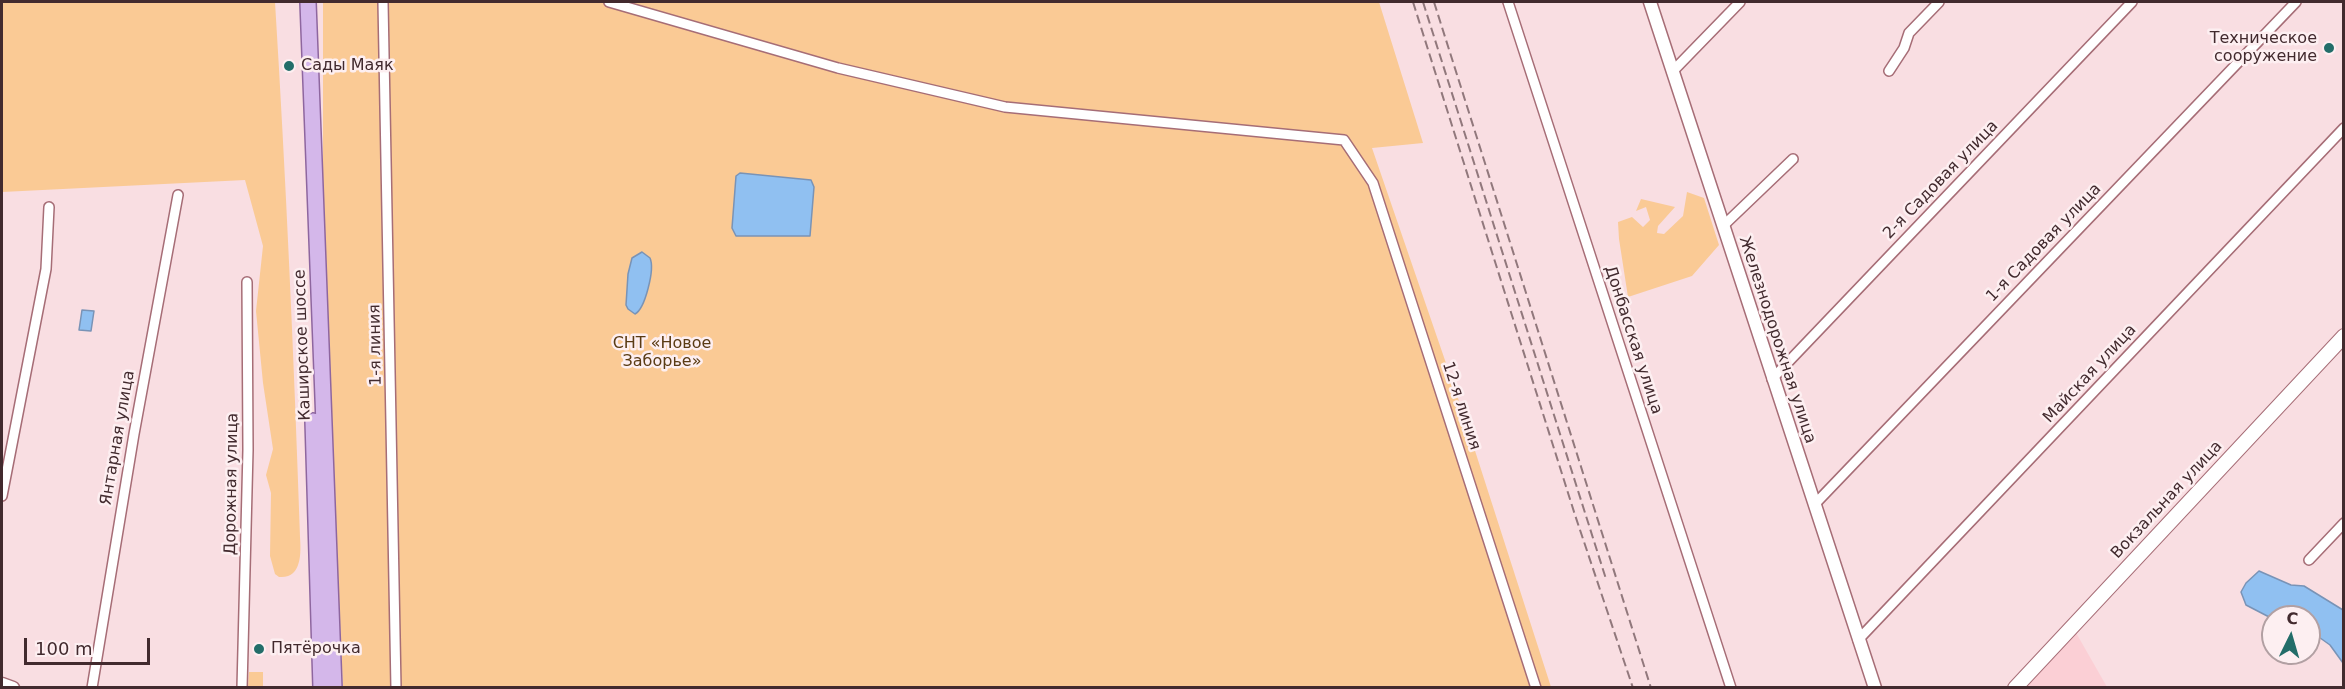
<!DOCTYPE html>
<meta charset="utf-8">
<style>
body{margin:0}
#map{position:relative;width:2345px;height:689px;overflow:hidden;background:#f9dee2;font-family:"DejaVu Sans",sans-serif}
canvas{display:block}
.frame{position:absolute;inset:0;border:3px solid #422a2e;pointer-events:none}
.north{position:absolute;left:2261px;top:605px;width:60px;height:60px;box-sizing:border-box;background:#fdeff1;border:2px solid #b2a0a3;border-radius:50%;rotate:5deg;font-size:16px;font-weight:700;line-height:24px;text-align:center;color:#422a2e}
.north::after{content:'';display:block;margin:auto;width:21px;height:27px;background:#236d69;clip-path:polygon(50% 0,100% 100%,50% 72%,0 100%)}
.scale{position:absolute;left:24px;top:638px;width:126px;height:27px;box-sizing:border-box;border:3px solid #422a2e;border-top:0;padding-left:8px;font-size:18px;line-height:21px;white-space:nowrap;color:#422a2e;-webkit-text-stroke:4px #fdeff1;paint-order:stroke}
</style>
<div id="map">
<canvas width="2345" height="689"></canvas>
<div class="frame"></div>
<div class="north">С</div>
<div class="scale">100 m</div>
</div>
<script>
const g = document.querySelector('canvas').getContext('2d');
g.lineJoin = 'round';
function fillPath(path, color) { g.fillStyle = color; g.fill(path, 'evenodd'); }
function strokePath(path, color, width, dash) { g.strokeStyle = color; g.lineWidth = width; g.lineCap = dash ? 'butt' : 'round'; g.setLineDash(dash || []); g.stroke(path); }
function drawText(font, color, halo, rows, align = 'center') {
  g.font = font + ' "DejaVu Sans",sans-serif'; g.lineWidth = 5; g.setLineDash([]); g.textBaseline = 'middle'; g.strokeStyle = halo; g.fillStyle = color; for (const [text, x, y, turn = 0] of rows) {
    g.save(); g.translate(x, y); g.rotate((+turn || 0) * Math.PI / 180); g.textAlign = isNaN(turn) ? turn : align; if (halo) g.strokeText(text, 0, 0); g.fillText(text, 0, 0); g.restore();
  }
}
const built = new Path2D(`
 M2075,631l32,56 -85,1z`);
const green = new Path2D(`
 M2,2h273c11,178 19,356 25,535 1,16 2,42 -21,40l-4,-3 -5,-18 1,-63 -5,-18 7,-26 -10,-66 -7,-72 7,-65 -18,-66 -243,12z
 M323,2h1056l44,141 -51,5 87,253 92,286h-1208l-20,-409z
 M1687,192l17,6 15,47 -27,31 -64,21 -9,-58 -1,-17 14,-5 11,10 7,-7 -4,-13 -10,4 5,-12 34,8 -17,19 -1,7 7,1 19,-18z
 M249,672h14v15h-15z`);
const water = new Path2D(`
 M740,173l71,7 3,7 -4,49h-74l-4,-8 4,-52z
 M642,252l8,6c5,11 -5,51 -15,56l-7,-5 -2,-4 2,-31 4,-16z
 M82,310l12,1 -3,20 -12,-1z
 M2259,571l32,14 13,1 39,24v53l-13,-18 -21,-15v-13h-36v2l-27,-14 -5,-13 5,-9z`);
const minor = new Path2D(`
 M383,2l13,686
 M609,2l229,66 167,39 339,33 29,43 163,505
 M1508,2l223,686
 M1889,71l15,-23 5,-15 30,-31
 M1672,72l68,-70
 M1723,226l70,-67
 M1772,379l360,-377
 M2,496l44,-227 3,-62
 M1814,505l482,-503
 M2309,560l35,-37
 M1858,640l486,-512
 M92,688l42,-254 44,-239
 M242,688l6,-238 -1,-168`);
const tertiary = new Path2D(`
 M1650,2l225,686
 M2,684l11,4`);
const secondary = new Path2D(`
 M2015,688l329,-352`);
const primary = new Path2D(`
 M308,2l26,686
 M313,421l8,267`);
const rail = new Path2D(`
 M1413,2l162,513 58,173
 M1423,2l183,577
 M1434,2l217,686`);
const markers = [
 [2329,48,6,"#236d69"],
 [289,66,6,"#236d69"],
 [259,649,6,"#236d69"]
];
const poiNames = [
 ["Техническое",2317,39,"right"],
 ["сооружение",2317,57,"right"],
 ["Сады Маяк",301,66],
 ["Пятёрочка",271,649]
];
const streetNames = [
 ["2-я Садовая улица",1941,180,-46],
 ["1-я Садовая улица",2044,243,-46],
 ["Донбасская улица",1633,340,72],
 ["Железнодорожная улица",1777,340,72],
 ["Каширское шоссе",303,345,-92],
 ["1-я линия",376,345,-91],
 ["Майская улица",2090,374,-47],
 ["12-я линия",1461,406,72],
 ["Янтарная улица",118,438,-80],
 ["Дорожная улица",232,484,-89],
 ["Вокзальная улица",2167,500,-47]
];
const parkNames = [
 ["СНТ «Новое",662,344],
 ["Заборье»",662,362]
];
fillPath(built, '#fbcfd5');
fillPath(green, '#faca95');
fillPath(water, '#90c0f1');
strokePath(water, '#7993b6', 1.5);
strokePath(minor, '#a66d76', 12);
strokePath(tertiary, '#a66d76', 15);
strokePath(secondary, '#a66d76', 16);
strokePath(primary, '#8e669f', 18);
strokePath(minor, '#fff', 9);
strokePath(tertiary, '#fff', 12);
strokePath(secondary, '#fff', 14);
strokePath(primary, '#d4b7ea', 15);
strokePath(rail, '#91787c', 2, [9, 4.5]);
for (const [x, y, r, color] of markers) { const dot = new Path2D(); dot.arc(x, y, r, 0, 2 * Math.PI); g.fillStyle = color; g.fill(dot); strokePath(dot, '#fdeff1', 2); }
drawText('16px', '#422a2e', '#fdeff1', poiNames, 'left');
drawText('16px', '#422a2e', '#fdeff1', streetNames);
drawText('16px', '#5a3b13', '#fdeff1', parkNames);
</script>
